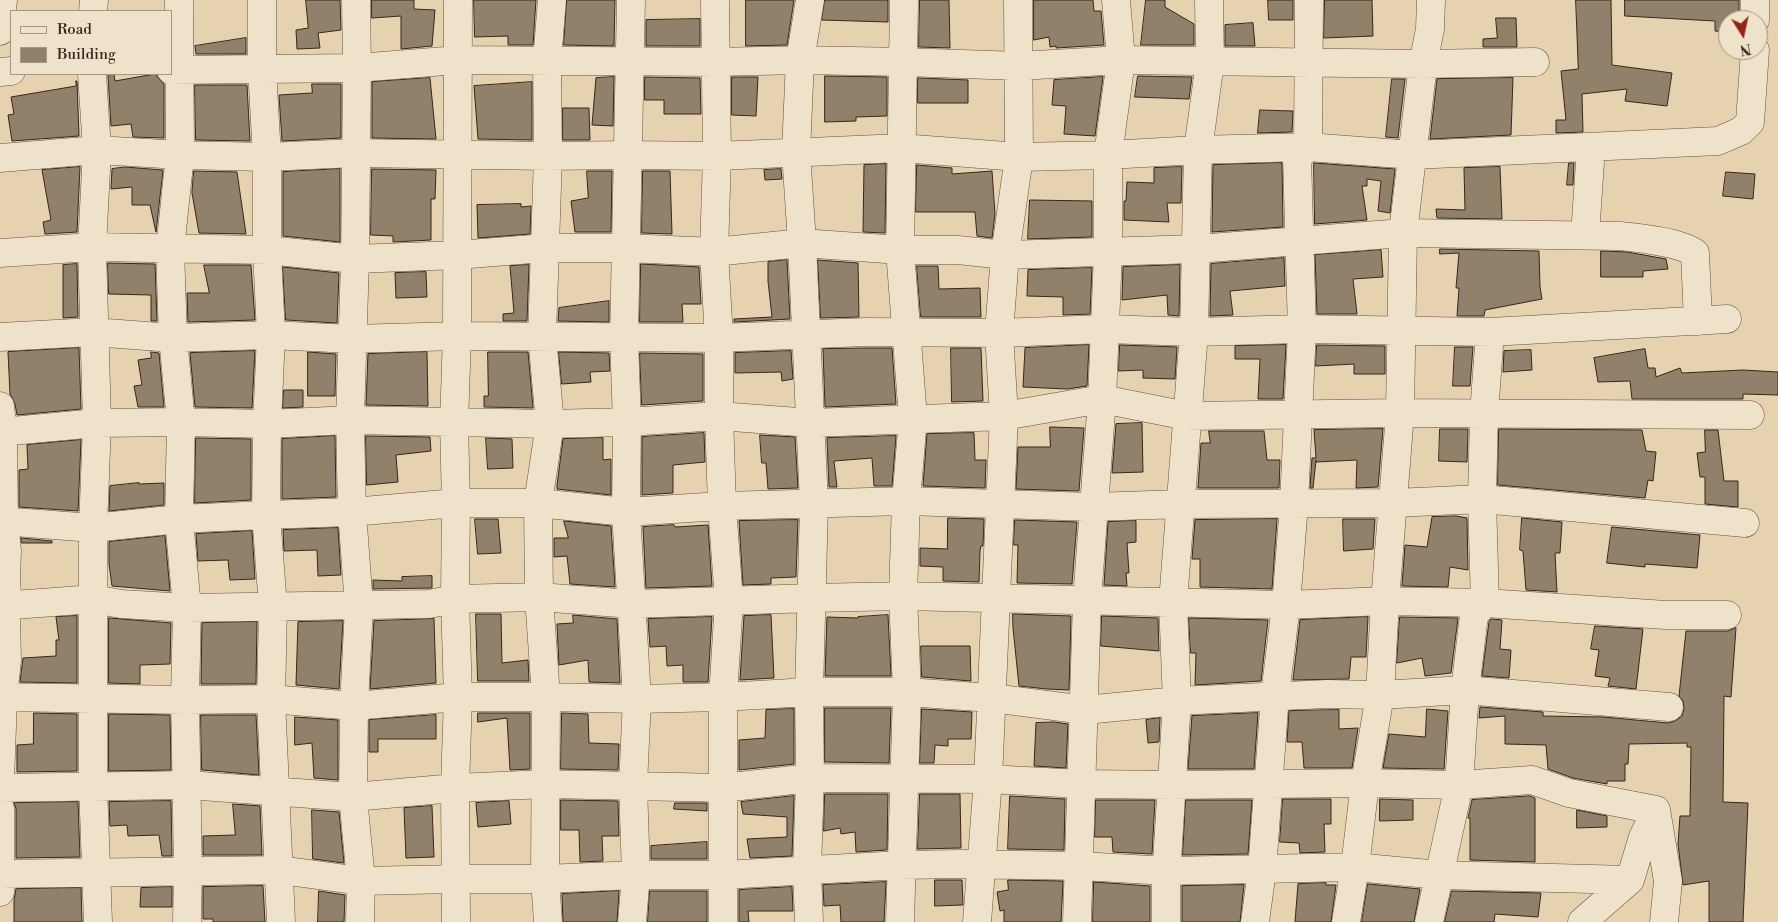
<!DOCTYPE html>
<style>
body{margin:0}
#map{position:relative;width:1778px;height:922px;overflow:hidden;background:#e6d2ae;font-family:"Libre Bodoni",serif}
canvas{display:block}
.legend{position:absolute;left:10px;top:10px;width:162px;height:65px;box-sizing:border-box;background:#efe2ca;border:1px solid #a49786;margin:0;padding:6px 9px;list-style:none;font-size:15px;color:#342720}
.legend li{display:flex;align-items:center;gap:10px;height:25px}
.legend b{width:25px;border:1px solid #a49786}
.north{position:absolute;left:1718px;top:10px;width:50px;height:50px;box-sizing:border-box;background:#efe2ca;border:1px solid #a49786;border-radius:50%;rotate:170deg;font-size:14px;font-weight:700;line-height:20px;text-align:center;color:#342720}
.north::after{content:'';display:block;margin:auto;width:18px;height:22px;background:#8f2418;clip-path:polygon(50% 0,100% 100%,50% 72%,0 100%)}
</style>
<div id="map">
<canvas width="1778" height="922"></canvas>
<ul class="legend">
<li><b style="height:6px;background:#efe2ca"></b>Road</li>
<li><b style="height:14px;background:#91806a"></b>Building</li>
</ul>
<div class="north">N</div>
</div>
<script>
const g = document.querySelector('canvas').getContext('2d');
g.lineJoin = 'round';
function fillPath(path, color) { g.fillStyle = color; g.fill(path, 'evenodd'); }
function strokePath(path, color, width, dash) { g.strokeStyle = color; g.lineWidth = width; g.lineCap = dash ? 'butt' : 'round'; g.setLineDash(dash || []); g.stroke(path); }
const building = new Path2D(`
 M306,0h34l1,30 -23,3 2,15 -23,1 -1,-19 12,-2z
 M372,0h42v9l21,1 -3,36 -31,3v-33l-29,2z
 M474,0h62l-3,45h-25v-9l-33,1z
 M567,0h48l-1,46 -50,-1z
 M746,0h48l-7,45 -41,1z
 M825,0h63v22l-66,-2z
 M920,0h29l1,48 -31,-1z
 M1034,0h59l1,11h7l3,34 -48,3v-2l-6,1 -1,-10 -15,3z
 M1146,0h19v7l29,17v21h-53z
 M1268,0h25v20h-24z
 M1325,0h47l1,36 -49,2z
 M1576,0h35l1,65 60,8 -5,33 -42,-5 2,-12 -45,5 1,38 -27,1v-13h10l-5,-49 17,-2z
 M1625,0h114v20h-11v12l-13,-1v-10l-90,-5z
 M1496,18h20l1,29h-34v-8l14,-1z
 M700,19v27h-54v-26z
 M1253,23l2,23h-30v-21z
 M246,38v16h-50l-1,-8z
 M114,74l1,7 40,-7 9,10v54l-31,-1 -2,-13 -20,2 -3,-51z
 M825,76l62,1v39l-31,1v4l-31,1z
 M1138,76l54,1 -3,22 -54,-2z
 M614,77l-1,49 -21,-1 4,-47z
 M645,77l55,1 1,36h-37v-14h-19z
 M732,77h26l-2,39 -24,-1z
 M1103,77l-8,59 -31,-2 2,-28 -14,-1 2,-25z
 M430,78l6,61 -64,-1v-56z
 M918,78l50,2v23h-50z
 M1513,78l-2,57 -81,4 7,-60z
 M1392,79h13l-7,59 -12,-1z
 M76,81h1l2,55 -67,5 -4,-26 6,-1 -3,-17 65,-11z
 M532,82v58l-54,-1 -4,-53z
 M312,84h29v54l-59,3 -3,-46 33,-2z
 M195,85h52l3,56 -54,-1z
 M563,108h26l1,32h-27z
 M1260,110l33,1 -1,21 -34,1z
 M1282,163l1,64 -71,5 1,-67z
 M1314,163l81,6 -5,44 -12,-2 3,-30 -14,-2v7h-5l5,34 -52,4z
 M1569,163h5l-1,22h-6z
 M886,164l-1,69 -22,-1 1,-67z
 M917,165l35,3v6l40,-3 3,43 -3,24 -15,-2 -2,-24h-59z
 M80,167l-3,65 -32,2 -2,-12 8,-2 -9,-50z
 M125,167l38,3 -7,62 -6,-27h-18v-18l-21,2 1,-20z
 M1182,167l-1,36h-14l2,19 -45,-2v-19h2l1,-19 27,1v-15z
 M1500,167l2,52 -65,-1 -1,-9 29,1 -1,-42z
 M340,169v73l-57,-6v-64z
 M372,169l64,1 -1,29h-4v41l-38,2v-6l-22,-1z
 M781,169l1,10 -17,1 -1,-10z
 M194,171l43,1 9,62 -47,-1 -7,-40z
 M587,171h25l-1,61h-36l-4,-31 17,-3z
 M643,171h27l2,63 -30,-1z
 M1726,172l29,2 -2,25 -30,-3z
 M1030,200l62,1v36l-64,2z
 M521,204v3l10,-1 -1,28 -52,4 -1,-33z
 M1440,249l99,2 1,36 2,12 -57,11 -1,6h-27l2,-28h-3l3,-35 -19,1z
 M1381,250l2,27 -30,2 4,35h-40l-2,-59z
 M1601,251l26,1 39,7 2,10 -25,2v6h-42z
 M1284,258l1,28 -55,5 3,24 -23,1 1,-52z
 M787,260l3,59 -56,3v-3l38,-2 -4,-36v-19z
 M818,260l40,3 1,54 -38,1z
 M108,263l47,1 2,57h-6v-26l-42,-1z
 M77,264l1,53 -15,1v-53z
 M641,264l58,3 2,37h-19l1,18h-43z
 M204,265h47l4,55 -67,2 -1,-29h22z
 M529,265l-2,56h-24v-7l11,-1 -4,-47z
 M1180,265l-1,51 -11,-1 -1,-20 -45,5 1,-33z
 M917,266h21l1,23 41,-1 1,29h-60z
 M283,267l56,6 -2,50 -51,-3z
 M1092,268l-2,46 -27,1v-18l-36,-1 1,-26z
 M426,272l1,25 -31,1 -1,-25z
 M609,301v21l-51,-1 1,-13z
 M1089,345l-2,41 -20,3 -44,-2 2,-39z
 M1120,345l57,2 -2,32 -32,-1v-8l-24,1z
 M1286,345l-3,54h-25l2,-40h-25v-13z
 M1317,345l68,1v28h-31v-10l-38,2z
 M1455,347h18l-3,39h-17z
 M79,348l2,61 -64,6 -2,-11 -5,-10 -2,-42z
 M866,348h26l4,56 -71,3 -2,-58z
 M951,348h30l2,53 -31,1z
 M1645,349l3,19h7l1,9 24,-9 2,5 61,-3 35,2v23l-35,-1v5h-111l-2,-18 -32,1 -4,-24z
 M1531,350l1,20 -29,2 1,-21z
 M255,351l-3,57 -57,-1 -5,-54z
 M791,351l2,28 -11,2 -1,-9 -46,1v-20z
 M151,352l8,1 5,54h-26l-4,-21 8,-1 -4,-25 13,-2z
 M308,352l28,2 -1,42h-27z
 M427,352l1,54 -62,-1 2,-51z
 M488,352h40l5,56 -49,-1v-11h4z
 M559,352l50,1 1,18 -20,1 1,10 -29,2z
 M640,353l63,1v47l-61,4z
 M284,390h19v17l-20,1z
 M1142,423l1,49 -31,1 4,-49z
 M1050,427l34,1 -5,63 -63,-2 2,-42h32z
 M1383,429l-5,58 -22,1 1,-28 -41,2v-2l-3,28h-3l2,-30h4l-2,-28z
 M1440,429h28l-1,33 -28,-1z
 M1499,429l143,1 4,21 10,1 -3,29 -5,-1 -3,18 -147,-13z
 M1705,430h13l6,51h14v26l-33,-3v-27h-5l-3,-24 8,-1z
 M1209,431h55l3,29h13l-1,28h-81l3,-45h9z
 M704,433l1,29 -32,3v28l-31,2v-58z
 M974,433l1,27h11l-1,28 -62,-2 4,-52z
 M760,435l35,2 3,51 -30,1 -2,-26h-4z
 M335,436l1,61 -54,2v-60z
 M366,436l64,1 1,14 -35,4 2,27 -31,3z
 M896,436l-4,50h-18l-2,-28 -38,3 3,26h-8l-2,-49z
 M196,438l55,1v61l-56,3z
 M486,438l26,1 1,29 -25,1z
 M603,438v22l8,-1v36l-54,-6v-4l6,-46z
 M81,440l-3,71 -59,-4v-37l9,-1 -1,-24z
 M139,483v1l25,-1v22l-55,6 1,-25z
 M1456,516l11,2 1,52 -18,-3 -2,20 -46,-1 3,-41 22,2 5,-30z
 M948,518l36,1 -1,27h-2l-1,5 -1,31 -36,-1v-14l-23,-1v-18l27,1z
 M1522,518l40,4 -2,31h-5l2,39 -31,-2 -3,-39 -3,-1z
 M475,519h23l3,34 -23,1z
 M1277,519l-5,70 -72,-2v-28h-8l3,-39z
 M1343,519h32l-2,30 -29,2z
 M798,520l-2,57 -25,1v6l-28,1 -4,-64z
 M1015,520l62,2 -5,62 -55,-1 1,-38h-4z
 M564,521l47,5 4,61 -45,-3 -3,-28 -13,1v-19h14z
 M1136,521v21l-9,1 2,30h-3l1,13 -23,-1 4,-63z
 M674,525l1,2 33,-2 4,61 -66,2 -3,-61z
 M1612,527l88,8 -3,33 -52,-4v3l-38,-4z
 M338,528l3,47 -23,1 -1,-26 -33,1 -1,-21z
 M252,531l3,48 -25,1 -2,-20 -30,1 -2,-27z
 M165,536l5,55 -58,-5 -3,-22v-22z
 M21,538l31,3v2h-30z
 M432,576v12l-59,1v-9l29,1v-4z
 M476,614h25l1,49 26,-3 1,21h-51z
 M1013,614l58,2 -2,74 -22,-1 -28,-3 -6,-58z
 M573,615l44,4 3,64 -31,-1 -1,-22 -29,5 -2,-41 16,-1z
 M771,615l3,63 -34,2 4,-64z
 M888,615l3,61h-66l2,-59 31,1v-1z
 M77,616v67l-57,-1 3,-24 33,-2v-16h3l-3,-23z
 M1102,616l56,2 1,33 -58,-5z
 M712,617l-4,65h-25v-17l-16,1 -1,-20 -16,1 -2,-28z
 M1368,617l-2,40h-15l-2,22 -56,1 7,-60z
 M1400,617l58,1 -7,55 -26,3 -3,-18 -25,5z
 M109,618l62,5 -1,41 -30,1v19l-31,-1z
 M1189,618l79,2 -7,61 -66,4 1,-32h-5z
 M434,619l2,64 -66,6 4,-68z
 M1491,619l11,1 -2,29 11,1 -2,28 -27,-2 7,-54z
 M343,621l-4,68 -43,-4 2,-63z
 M257,622l-1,62h-55l1,-61z
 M1595,626l48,3 -7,60 -28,-3 2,-8 -15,-2 4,-26 -8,-1z
 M1736,628l-5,69 -7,-1 -1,106 25,1 -5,119h-34v-41l-26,4 -5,-41 2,-28h10l1,-69h-4v-4l-58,1 -1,20h-3v17h-18v3l-34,-6 -25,-9 -2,-24 -41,-1v-28l-26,2 1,-11 63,5v4l60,1 65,6 7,-2 7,-5 2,-7 -1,-8 -4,-5 7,-65h41z
 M921,646h49l1,35 -49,-4z
 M825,708h66l-2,55 -64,-1z
 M794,709v55l-55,6v-30l26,-2 1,-28z
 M922,709l50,3 -1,27h-23v7l-13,-1 -1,18h-14z
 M1427,709l21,2 -4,58 -61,-1 6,-34 36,3z
 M1339,710v19l19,-1 -6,40h-48l-2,-26h-15l2,-31z
 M34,713l43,1v57l-60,1v-27l16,-1z
 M478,713h52v56l-20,1 -3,-52 -29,4z
 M562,713l26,1 1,29 30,1 -1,26 -57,-1z
 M1258,713l-4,56h-66l4,-53z
 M109,714l61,1 1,55 -62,1z
 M201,715h55l3,60 -57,-5z
 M436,715v24h-58v13h-9v-32z
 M295,717l43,3v60l-24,-2 -2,-35 -17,2z
 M1160,718l-1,24 -11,1 -2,-23z
 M1054,722l14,2 -2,44 -32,-2 2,-43z
 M825,794h63l-1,56 -31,2 -1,-20 -14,2 -1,-6 -16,3z
 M920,794h40l1,54 -43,1z
 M794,796l-2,60 -42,2 -3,-19 40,-2v-20l-44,-3 -2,-12z
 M1010,796l55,3 -1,51 -56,-1z
 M1530,796l5,2v64l-65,-2v-42h-2l4,-18z
 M1283,799h48v25h-7l1,28 -25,1 -1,-10 -19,-1z
 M1380,799l33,1v20l-33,1z
 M561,800l57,1 1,35h-17l1,25 -23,1 -1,-32h-18z
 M1096,800h59l-3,54 -39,-2 -1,-15h-17z
 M1186,800h66l-4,54 -65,1z
 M171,801l1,55h-10l-3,-21 -31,1 -1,-11 -17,1 -1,-24z
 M509,801l2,23 -33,3 -2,-24z
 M78,802l2,55 -64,1v-49l-2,-6z
 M675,803h32v8l-33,-2z
 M233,804l27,2 2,49h-59v-19l32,-1z
 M432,806l2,51 -28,1 -2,-50z
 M312,810l27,2 5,51 -31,-4z
 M1577,810l30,6v11l-30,1z
 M707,842v17h-56v-13z
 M935,880h27l1,25 -28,1z
 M1008,880l55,1 -2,41h-57v-12l-4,1 -3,-19 11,-2z
 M886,882l-2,40h-43l-1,-17 -16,1 -1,-21z
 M1094,882l56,4v36h-57z
 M1326,883v2h10l-5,37h-36l3,-38z
 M1368,884l52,5 -6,33h-52z
 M1244,885l-4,37h-58v-36z
 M263,886l2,36h-52v-3h-10v-32z
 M172,887v20h-32l1,-19z
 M792,887l1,24h-45l1,11h-10v-32z
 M81,888l1,34h-68v-22l2,-11z
 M319,891l26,4 -1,27h-26z
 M619,891l-2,31h-54l-1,-28z
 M650,891h57v31h-59z
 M1452,891l89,2 -3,24 -43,-3 -1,8h-49z`);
const street = new Path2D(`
 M179,0l1,155 -10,94 3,89 8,84 -2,97 8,89 -2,92 3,172 -1,50
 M262,0v68l5,89v93l4,85 -4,89 -1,91 7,92 -2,92 10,223
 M356,0l1,68 -2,191 -5,161 2,92 7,94 -5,100 -1,91 8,84 -1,41
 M631,0l-7,338 3,84 -1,90 11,187 -4,86 3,90 -4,47
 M715,0l2,156 -3,96 5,86v78l3,90 7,95 -6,96v225
 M93,11l1,-11
 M1755,20v-20
 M0,31l3,-31
 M171,70l186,-2 101,-8 258,2 84,-2 104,2 115,4 102,-6 302,4 112,-2
 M0,72l11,-1
 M92,74l5,76 -5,97 5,176 -4,105v257l5,137
 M0,158l97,-8 83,5 87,2 89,-4 192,3 80,-1 89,1 184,-8 118,9 89,-2 90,-5 110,-3 105,8 305,-14 23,-10 9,-9 5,-72
 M1585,235l6,-87
 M0,253l92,-6 175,3 88,9 102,-4 88,-7h81l88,4 88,-9 98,7h58l47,5 192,-6 206,-16 217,3c20,2 59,6 75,17l3,68
 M0,337l93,-5 80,6 98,-3 81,4 105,-3 262,2 147,-6 133,1 105,-4 90,3 108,-3 188,3 237,-13
 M0,406l3,26 1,89 3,30 -1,29 2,26 -2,12 1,42 -4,37 -3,85
 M0,432l97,-9 84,-1 86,2 83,-4 200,4 77,-2 92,-6 92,7 193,-7 98,-17 85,17 213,-3 350,2
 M0,521l93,7 86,-9 87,-4 86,-3 104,-9h82l88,9 96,-6 184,-5 187,6 88,-3 213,-1 88,-4 263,24
 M0,606l94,-7 27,5 66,4 242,-4 26,-5 84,-2 93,7 180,-6 91,-2 383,9 99,-4 100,2 181,12h61
 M0,697l185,3 86,-1 83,7 104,-9h88l91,2 86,-2 86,-5h98l85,6 93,12 92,-9 150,-7 53,1 85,-5 204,17
 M0,788l187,-3 166,12 102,-9 91,-4 177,4 87,-10 178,1 94,5 89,1 194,-2 94,2 73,-5 37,13 87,17
 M0,809v83
 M1656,810l12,71 -4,41
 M0,874l280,-4 81,11 95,-2h89l91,-4h88l177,-10 60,-1 119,2 88,5 187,-4 84,8 191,5
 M456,922l-1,-134 3,-91 -3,-98 1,-96 -2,-80 3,-87 1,-336
 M548,922l-3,-43 1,-182 -7,-100 -1,-94 12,-79 -8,-88 6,-180 -1,-95 5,-61
 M809,922l-2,-52 3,-92 -1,-86 5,-188 -12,-261 -6,-91 4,-92 10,-60
 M900,922l7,-230 -4,-96 3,-95 7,-83 -13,-168 4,-250
 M977,922l11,-143 16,-363 -5,-83 6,-78 14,-98 -1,-157
 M1077,922l10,-322 15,-201 6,-147v-97l13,-95 -5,-60
 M1166,922v-44l11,-177 -4,-99 21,-270 4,-182 12,-88 -1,-62
 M1255,922l7,-52 13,-175 11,-90 8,-101 8,-175 -5,-171 11,-11 1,-147
 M1346,922l9,-55 10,-84 15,-88 5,-94 15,-188 3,-180 20,-169 7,-35 1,-29
 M1429,922l30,-137 6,-95 9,-75 11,-12 -3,-104 2,-85 6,-82
 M1582,922l48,-42 13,-43 13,-27`);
fillPath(building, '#91806a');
strokePath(building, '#342720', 1);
strokePath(street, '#605244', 29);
strokePath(street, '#efe2ca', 28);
</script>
